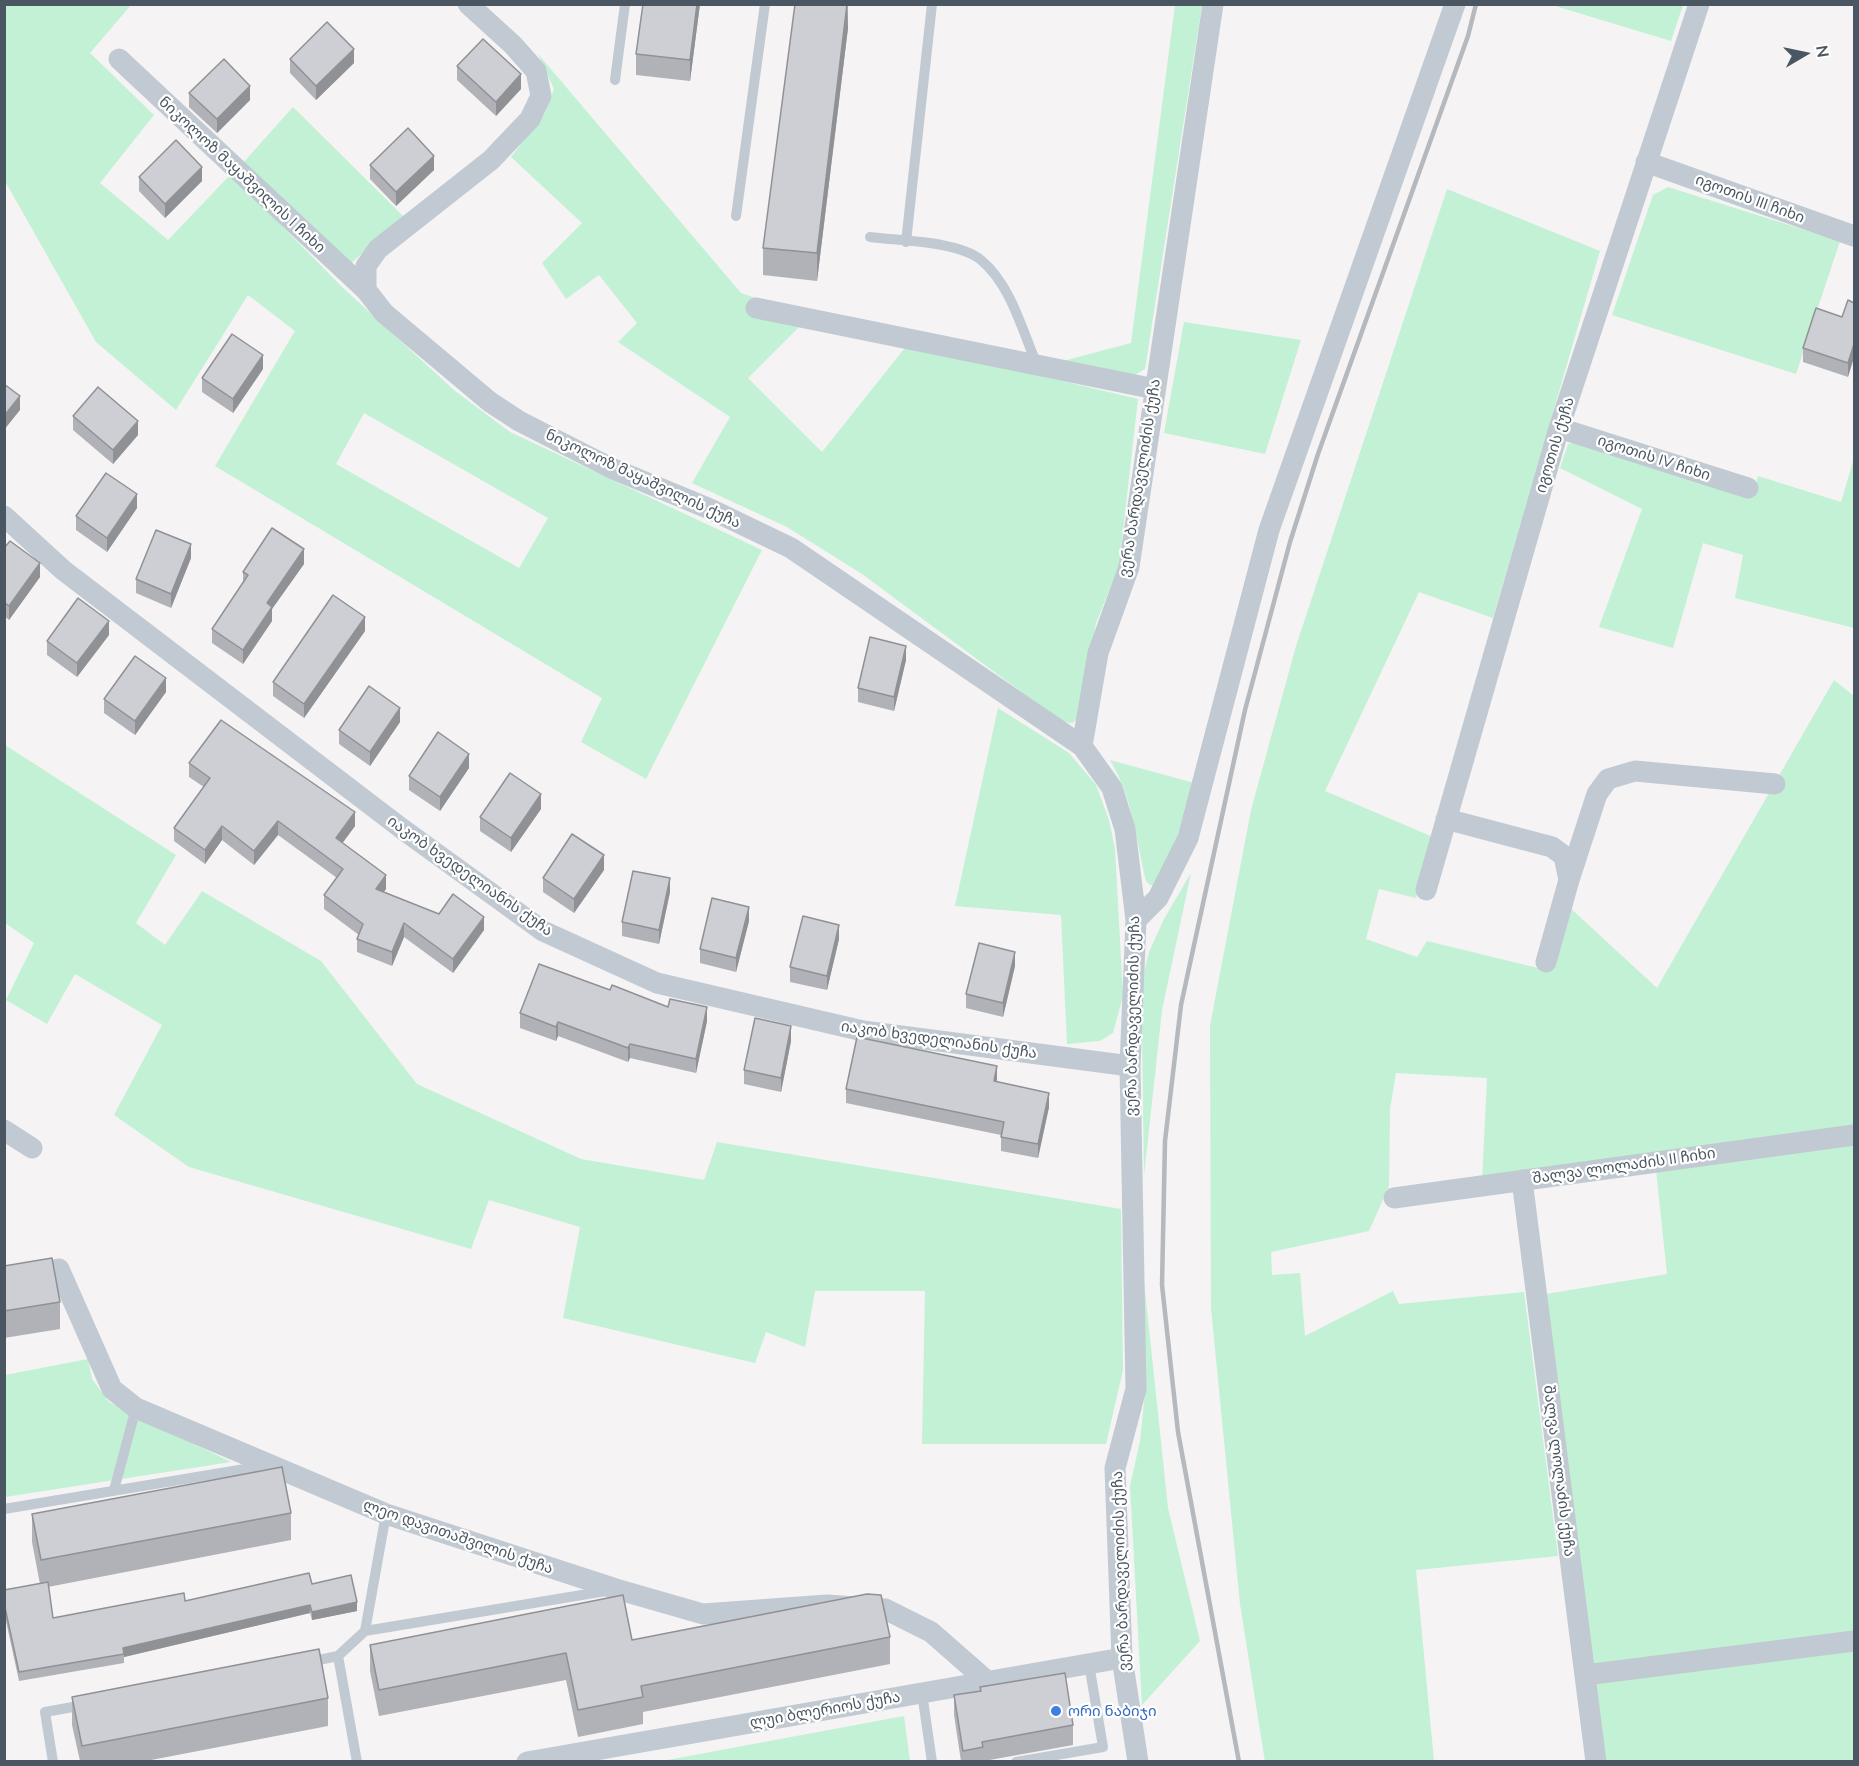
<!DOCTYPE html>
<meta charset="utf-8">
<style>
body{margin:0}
#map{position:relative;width:1859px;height:1766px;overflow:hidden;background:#f5f3f3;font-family:Mulish,sans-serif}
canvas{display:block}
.frame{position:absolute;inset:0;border:6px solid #4a5661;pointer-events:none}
.north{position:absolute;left:1775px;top:24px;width:60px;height:60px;-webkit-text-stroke:4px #fff;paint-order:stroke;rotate:81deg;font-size:16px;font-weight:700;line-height:24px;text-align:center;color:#4a5661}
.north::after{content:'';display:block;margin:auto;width:21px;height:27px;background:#4a5661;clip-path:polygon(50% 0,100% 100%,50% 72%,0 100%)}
</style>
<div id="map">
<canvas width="1859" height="1766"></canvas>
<div class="frame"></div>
<div class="north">N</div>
</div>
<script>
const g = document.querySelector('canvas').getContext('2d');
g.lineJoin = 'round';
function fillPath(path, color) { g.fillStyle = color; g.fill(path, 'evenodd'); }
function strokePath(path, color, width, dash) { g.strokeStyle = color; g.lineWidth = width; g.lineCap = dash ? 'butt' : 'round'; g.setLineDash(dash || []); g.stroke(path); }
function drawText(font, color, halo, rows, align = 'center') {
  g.font = font + ' Mulish,"Noto Sans Georgian",sans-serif'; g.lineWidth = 4.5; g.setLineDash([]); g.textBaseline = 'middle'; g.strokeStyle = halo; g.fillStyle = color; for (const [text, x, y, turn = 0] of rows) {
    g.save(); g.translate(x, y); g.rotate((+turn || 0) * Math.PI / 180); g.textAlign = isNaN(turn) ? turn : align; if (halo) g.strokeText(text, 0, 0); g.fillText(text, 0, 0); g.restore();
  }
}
const green = new Path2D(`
 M4,5h127l-41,48 64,62 -54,68 68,57 63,-66 111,113 113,104 55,41 252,118 -116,229 -65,-37 21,-44 -387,-232 80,-135 -47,-36 -72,115 -80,-68 -91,-161zM364,413l184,105 -29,50 -183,-104z
 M1175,5h27l-57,364 -12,7 -70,-15 68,-18z
 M1552,5h131l-12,36z
 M538,54l203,239 15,5 45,27 -53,53 74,74 86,-108 230,55 -19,167 -23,57 -16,91 -7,9 -11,-1 -200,-148 -75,-47 -95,-44 38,-66 -112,-75 19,-19 -38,-48 -33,24 -24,-36 40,-40 -71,-66 34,-44 9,-24z
 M293,107l111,110 -54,47 -108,-100z
 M1668,187l172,54 -44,133 -184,-59 41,-120z
 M1447,189l153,62 -107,367 -74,-26 -94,199 108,46 -17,61 -37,-9 -13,50 51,18 10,-16 123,30 18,-65 89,82 177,-308 20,16v433l-372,52 5,-103 -91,-5 -6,36 -1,77 -20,45 -98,21 1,23 28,-2 5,63 88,-45 6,13 125,-12 34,264 -142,14 18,191 -169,1 -25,-158 -29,-296 -1,-282 41,-216 45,-164z
 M1184,322l117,18 -36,114 -101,-21z
 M1580,441l173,54 5,-19 83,26 13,-44v170l-119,-30 8,-43 -40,-12 -30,105 -74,-21 43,-118 -82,-41 8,-24z
 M998,708l71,45 27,32 13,35 6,29 8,147 -10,37 -13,8 -33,3 -6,-129 -106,-9z
 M5,745l171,110 -40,68 29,22 37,-54 119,70 96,123 164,75 123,21 13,-38 404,67 2,161 -17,74h-184l3,-153h-110l-10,56 -39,-15 -11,31 -192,-45 17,-91 -91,-27 -18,49 -282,-82 -75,-52 48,-90 -87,-51 -28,50 -41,-24 28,-57 -29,-20z
 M1110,760l88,24 -40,101h-8l-4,-4c-11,-46 -12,-79 -36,-121z
 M1191,873l-29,137 -18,166 -2,-146 -3,-37 10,-41 15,-33z
 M1854,1141v492l-261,35 -47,-374 121,-20 -11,-104z
 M1144,1281l24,227 32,133 -58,64 -12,-219 10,-45 5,-48z
 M88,1359l4,20 17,23 122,60 -226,35v-122z
 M1854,1649v112h-251l-10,-80z
 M904,1716l6,45h-248z`);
const service = new Path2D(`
 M615,80l10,-76
 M736,216l29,-212
 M870,237c30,4 88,4 111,23 30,25 41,70 56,105
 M906,242l26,-238
 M114,1490l22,-82
 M4,1509l259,-43
 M365,1631l241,-40
 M338,1656l27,-25 21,-117
 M309,1662l29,-6 19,106
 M922,1693l10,69
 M53,1762l-8,-50 39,-7
 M1016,1762l87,-15 -14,-83`);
const minor = new Path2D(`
 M119,59l247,231 18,23 106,89 29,19 92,47 99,41 81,39 291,198 30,42 13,41 11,91 -6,146 6,323 -21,79 7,190 16,104
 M1646,162l208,74
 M366,290v-24l12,-17 113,-89 39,-41 11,-23 -5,-25 -23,-26 -45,-41
 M756,308l399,81
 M1559,428l189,60
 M4,516l59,54 338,258 142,103 114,52 206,48 267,35
 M1082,746l16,-93 31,-86 84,-563
 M1446,819l106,28 12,9 5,24 -23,82
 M1569,880l28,-86 11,-15 27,-8 140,13
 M1426,890l133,-462 140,-424
 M1136,920l22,-22 30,-60 81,-308 186,-526
 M4,1130l28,18
 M1522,1180l74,582
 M1394,1198l460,-63
 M4,1279l55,-10 53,120 24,19 250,106 230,75 87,25 124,-9 58,4 46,23 56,49
 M1585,1675l269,-34
 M527,1762l595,-104`);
const rail = new Path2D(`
 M1239,1762l-61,-330 -16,-147 3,-144 16,-136 64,-295 45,-168 28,-88 150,-418 8,-32`);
const wall = new Path2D(`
 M643,4h57l-10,77 -54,-6v-21z
 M848,4v24l-31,253 -54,-6v-27z
 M290,59l64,4 -38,37 -26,-27z
 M457,66l64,23 -25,27 -39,-36z
 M189,93l61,7 -33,33 -28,-26z
 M370,165l64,5 -38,36 -26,-27z
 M139,177l63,4 -37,37 -26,-27z
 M1854,303l-6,74 -45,-15v-14l39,-31z
 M263,369l-30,44 -31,-21v-14z
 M73,416l65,19 -25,29 -40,-34z
 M137,508l-30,44 -31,-22v-14z
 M4,548l36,29 -31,43 -5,-4z
 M191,558l-20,50 -35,-15v-14z
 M304,564l-32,45v12l-29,43 -31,-21v-14l31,-45v-12z
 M365,631l-61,87 -31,-22v-14z
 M109,635l-32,42 -30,-22v-14z
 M906,660l-12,51 -36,-9v-14z
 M166,692l-31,43 -31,-22v-14z
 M400,722l-30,44 -31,-22v-14z
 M189,763l166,63 -13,17 44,46 -3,3 56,22 45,16 -31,43 -49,-36 -12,29 -35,-14v-13l2,-4 -35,-26v-14l13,-17 -59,-43 -24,30 -32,-25 -17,24 -31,-23v-13l30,-41 -15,-10z
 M469,768l-29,43 -31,-21v-14z
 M541,809l-30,43 -31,-21v-14z
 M604,870l-30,43 -31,-21v-14z
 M670,892l-11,52 -37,-8v-14z
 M749,921l-13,51 -36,-9v-14z
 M839,939l-12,51 -37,-8v-15z
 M1015,966l-12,51 -37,-9v-14z
 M610,990l58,17 39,14 -11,52 -66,-15 -2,4 -70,-26 -2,5 -36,-13v-15z
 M791,1041l-10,51 -37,-8v-14z
 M997,1082l52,25 -11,51 -37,-7v-16l-155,-32v-14z
 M4,1266l56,36v27l-56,9z
 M291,1513v27l-243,47 5,31 259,-34 45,27 -45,9 -2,-7 -186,44v6l-105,18 -15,-69v-22l36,-6 -8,-42v-28z
 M890,1637v27l-247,48v12l-65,13 -12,-57 -187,36 -9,-45v-26z
 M980,1687l93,38v20l-89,16h-23l-7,-46v-20l26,-4z
 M72,1697l256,1v28l-182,35h-66l-8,-36z`);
const shadedWall = new Path2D(`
 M697,4h3l-10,77v-21z
 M847,4l1,24 -31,253v-28z
 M354,49v14l-38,37v-14z
 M521,74v15l-25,27v-14z
 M250,86v14l-33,33v-14z
 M434,156v14l-38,36v-14z
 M202,167v14l-37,37v-14z
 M1854,344v14l-6,19v-14z
 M263,355v14l-30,44v-14z
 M20,396v14l-16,20v-14z
 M138,421v14l-25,29v-14z
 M137,494v14l-30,44v-14z
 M191,544v14l-20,50v-14z
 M304,549v15l-32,45v12l-29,43v-14l24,-47z
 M40,563v14l-31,43v-14z
 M365,617v14l-61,87v-14z
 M109,621v14l-32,42v-14z
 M906,646v14l-12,51v-14z
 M166,678v14l-31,43v-14z
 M400,708v14l-30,44v-14z
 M469,754v14l-29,43v-14z
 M541,794v15l-30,43v-14z
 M355,812v14l-19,26v-14z
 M278,821v14l-24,30v-14z
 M222,826v14l-17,24v-14z
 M604,855v15l-30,43v-14z
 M386,875v14l-10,14v-14z
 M670,878v14l-11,52v-14z
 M749,907v14l-13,51v-14z
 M484,917v13l-31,43v-14z
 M404,923v14l-12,29v-14z
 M839,925v14l-12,51v-14z
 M1015,952v14l-12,51v-14z
 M707,1007v14l-11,52v-14z
 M558,1022v14l-2,5v-14z
 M791,1026v15l-10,51v-14z
 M630,1044v14l-2,4v-14z
 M997,1066v14l-3,15v-14z
 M1049,1093v14l-11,51v-14z
 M357,1602v9l-45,9v-8z
 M310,1605v8l-186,44 -1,-9z`);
const building = new Path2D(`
 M643,4h54l-7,56 -54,-6z
 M795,4h52l-30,249 -54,-5z
 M327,22l27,27 -38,37 -26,-27z
 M483,39l38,35 -25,28 -39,-36z
 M224,59l26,27 -33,33 -28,-26z
 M408,128l26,28 -38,36 -26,-27z
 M176,140l26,27 -37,37 -26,-27z
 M1848,300l6,3v41l-6,19 -45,-15 13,-40 26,9z
 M232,334l31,21 -30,44 -31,-21z
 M4,384l16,12 -16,20z
 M98,387l40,34 -25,29 -40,-34z
 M106,473l31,21 -30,44 -31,-22z
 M272,528l32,21 -37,54 5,4 -29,43 -31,-21 36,-54 -5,-3z
 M156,530l35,14 -20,50 -35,-15z
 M10,541l30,22 -31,43 -5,-4v-54z
 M333,595l32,22 -61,87 -31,-22z
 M78,598l31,23 -32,42 -30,-22z
 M870,637l36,9 -12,51 -36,-9z
 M135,656l31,22 -31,43 -31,-22z
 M369,686l31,22 -30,44 -31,-22z
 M221,720l134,92 -19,26 50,37 -10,14 63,25 14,-20 31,23 -31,42 -49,-36 -12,29 -35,-13 6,-15 -39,-29 19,-26 -65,-48 -24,30 -32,-25 -17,24 -31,-22 36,-50 -21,-15z
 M438,732l31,22 -29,43 -31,-21z
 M510,773l31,21 -30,44 -31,-21z
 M572,834l32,21 -30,44 -31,-21z
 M633,871l37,7 -11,52 -37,-8z
 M712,898l37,9 -13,51 -36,-9z
 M803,916l36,9 -12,51 -37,-9z
 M979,943l36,9 -12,51 -37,-9z
 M539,964l71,26 2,-5 56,22 2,-8 37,8 -11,52 -66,-15 -2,4 -70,-26 -2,5 -36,-14z
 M755,1018l36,8 -10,52 -37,-8z
 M857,1037l140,29 -3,15 55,12 -11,51 -37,-7 3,-15 -158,-33z
 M52,1258l8,44 -56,9v-45z
 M282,1467l9,46 -250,47 -9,-46z
 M309,1573l3,11 39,-9 6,27 -45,10 -2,-7 -187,43 1,6 -105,18 -15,-69v-13l44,-8 5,36 131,-25 1,8z
 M867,1594l14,1 9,42 -249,49 2,11 -65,13 -12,-57 -187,37 -9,-45 253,-50 9,45z
 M319,1649l9,49 -246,48 -10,-49z
 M1065,1673l8,52 -91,17 1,5 -20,4 -9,-56 27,-4 -1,-4z`);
const markers = [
 [1056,1711,6,"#3f7fe0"]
];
const streetNames = [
 ["ნიკოლოზ მაყაშვილის I ჩიხი",242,175,43],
 ["იგოთის III ჩიხი",1750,199,20],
 ["იგოთის ქუჩა",1555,445,-73],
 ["იგოთის IV ჩიხი",1654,458,18],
 ["ვერა ბარდაველიძის ქუჩა",1140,478,-81],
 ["ნიკოლოზ მაყაშვილის ქუჩა",643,479,25],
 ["იაკობ ხვედელიანის ქუჩა",470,876,35],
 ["ვერა ბარდაველიძის ქუჩა",1133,1016,-89],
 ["იაკობ ხვედელიანის ქუჩა",939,1040,8],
 ["შალვა ლოლაძის II ჩიხი",1624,1166,-8],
 ["შალვა ლოლაძის ქუჩა",1559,1471,83],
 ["ლეო დავითაშვილის ქუჩა",458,1537,19],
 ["ვერა ბარდაველიძის ქუჩა",1121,1571,-92],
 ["ლუი ბლერიოს ქუჩა",825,1710,-10]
];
const shopNames = [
 ["ორი ნაბიჯი",1068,1711]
];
fillPath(green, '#c3f1d5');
strokePath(service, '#c1cad2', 10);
strokePath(minor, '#c1cad2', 21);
strokePath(rail, '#b5b8bd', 4.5);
fillPath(wall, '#b0b2b7');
fillPath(shadedWall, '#909195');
fillPath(building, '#cdcfd5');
strokePath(building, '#909195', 1.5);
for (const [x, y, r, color] of markers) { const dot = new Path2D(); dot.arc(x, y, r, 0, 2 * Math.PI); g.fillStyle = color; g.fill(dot); strokePath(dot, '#fff', 2); }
drawText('15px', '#4a5661', '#fff', streetNames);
drawText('15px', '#366cbe', '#fff', shopNames, 'left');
</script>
